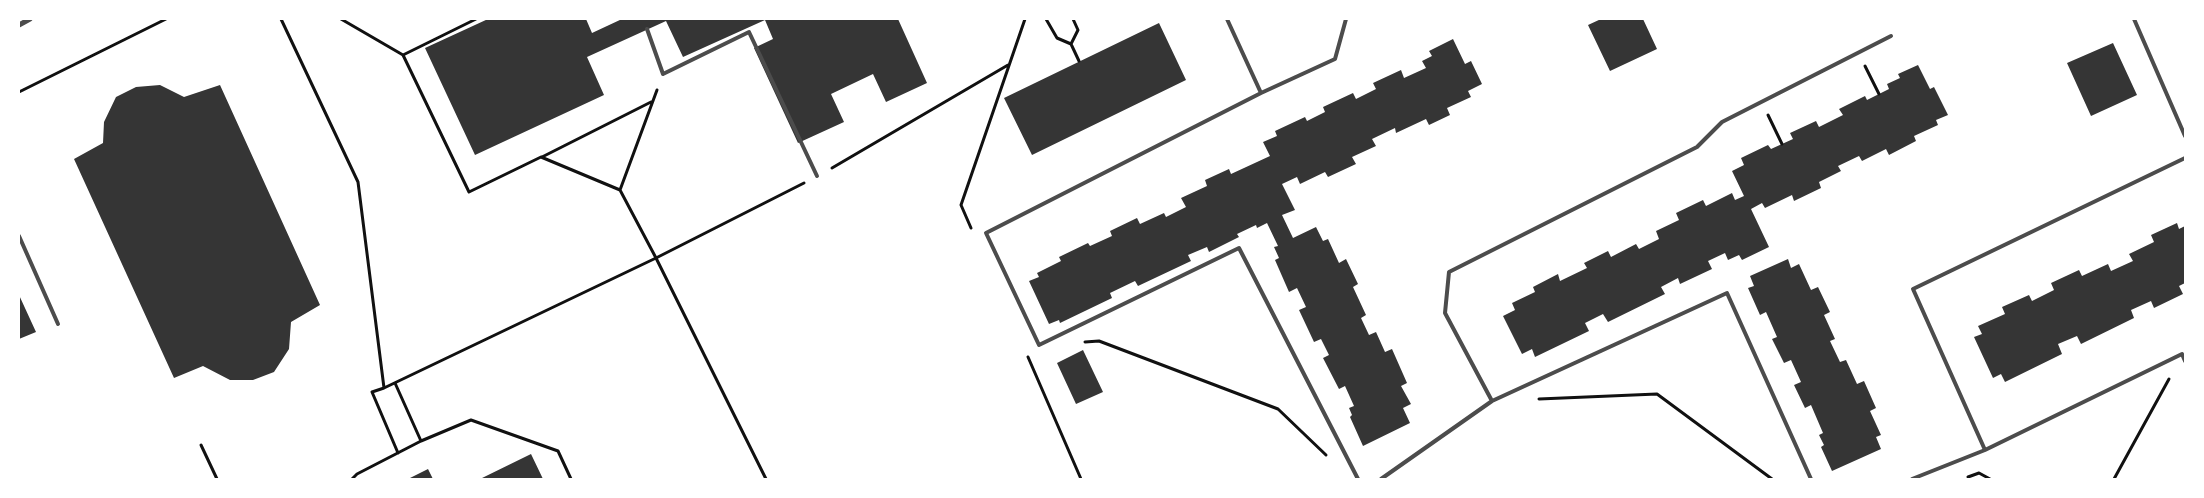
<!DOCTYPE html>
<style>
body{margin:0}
#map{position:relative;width:2204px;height:498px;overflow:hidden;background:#fff;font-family:Lato,sans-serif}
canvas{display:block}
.frame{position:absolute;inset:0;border:20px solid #fff;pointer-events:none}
</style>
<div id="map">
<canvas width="2204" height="498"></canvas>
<div class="frame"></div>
</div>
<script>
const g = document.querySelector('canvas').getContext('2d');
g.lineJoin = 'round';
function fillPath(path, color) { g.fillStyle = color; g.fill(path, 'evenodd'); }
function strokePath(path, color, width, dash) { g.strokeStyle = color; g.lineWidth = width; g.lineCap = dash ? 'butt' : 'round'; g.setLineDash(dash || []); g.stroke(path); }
const building = new Path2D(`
 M488,19h98l6,14 30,-14h276l29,64 -41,19 -13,-28 -42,20 13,28 -46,21 -44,-95 19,-9 -8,-19 -82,37 -17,-36 -79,36 17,38 -129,60 -50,-107z
 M1601,19h42l14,30 -47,22 -22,-46z
 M1159,23l27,57 -154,75 -28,-57z
 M1453,39l12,25 6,-3 11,23 -14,7 3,6 -24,11 3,7 -21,10 -3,-6 -30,14 -1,-5 -23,11 4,7 -24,11 4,7 -28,13 -3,-5 -25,12 -3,-7 -15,7 13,26 -13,5 11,23 23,-11 7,14 5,-2 11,24 7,-4 12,25 -5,3 13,28 -5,3 8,17 7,-3 9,20 7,-3 15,34 -6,3 10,18 -8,4 7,15 -47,23 -13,-29 2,-2 -3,-7 5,-2 -9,-20 -6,3 -16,-31 6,-3 -8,-16 -7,3 -15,-32 7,-3 -9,-19 -8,4 -14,-32 4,-2 -5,-11 4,-1 -11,-23 -10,5 -1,-3 -19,9 2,3 -30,15 -2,-5 -19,8 3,6 -53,25 -3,-5 -25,12 2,5 -52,25 -1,-3 -10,4 -20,-43 10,-4 -2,-4 24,-12 -2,-4 29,-14 2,3 22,-10 -2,-5 27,-13 3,6 24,-11 2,4 20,-10 -5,-9 26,-12 -2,-6 24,-11 2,5 39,-18 -7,-14 14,-6 -2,-5 30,-14 2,4 18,-9 -2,-5 30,-14 3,6 20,-10 -3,-6 28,-13 3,8 22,-10 -4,-7 10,-5 -3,-5z
 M2113,43l24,52 -46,21 -24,-53z
 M1918,65l12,24 4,-2 14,28 -12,5 2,5 -24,11 2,5 -27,14 -3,-6 -24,12 -3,-5 -21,10 3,5 -22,11 2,6 -27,13 -2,-6 -27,13 -3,-5 -11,6 18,38 -27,13 -3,-5 -11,5 -3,-7 -17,8 4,8 -32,15 -2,-6 -17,9 4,7 -57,28 -5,-8 -18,9 4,8 -54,26 -3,-8 -10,5 -19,-38 12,-6 -3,-7 23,-11 -2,-5 25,-13 2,7 27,-13 -3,-5 24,-12 3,6 25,-13 3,5 20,-10 -3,-8 23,-11 -3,-7 27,-13 3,6 26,-13 3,7 9,-4 -12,-25 12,-6 -3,-7 27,-13 3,4 22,-10 -3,-6 26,-12 3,6 24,-12 -4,-6 26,-13 2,4 22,-11 -2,-5 13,-6 -2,-4z
 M160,85l24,12 36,-12 100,220 -29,17 -2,27 -15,23 -21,8h-23l-27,-14 -29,12 -100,-219 29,-16 1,-21 12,-25 20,-10z
 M2177,223l2,6 6,-3v57l-6,3 4,8 -29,14 -3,-7 -20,9 3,8 -53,26 -4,-8 -19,8 4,10 -57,28 -4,-8 -8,4 -19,-41 8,-3 -4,-8 27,-12 -3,-7 27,-12 3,6 22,-11 -3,-7 28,-13 3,6 26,-12 3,7 22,-10 -4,-7 25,-12 -3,-7z
 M1788,259l3,9 8,-4 12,26 7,-3 12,25 -6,3 11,24 -5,2 10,21 6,-2 11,24 7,-3 12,27 -6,3 11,24 -5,2 5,12 -49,22 -11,-24 3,-2 -5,-10 4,-2 -12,-28 -6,3 -11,-23 7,-3 -10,-22 -7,3 -12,-24 5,-2 -11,-25 -6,3 -12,-27 6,-2 -4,-10z
 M19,295l17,37 -17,7z
 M1083,350l20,42 -27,12 -19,-41z
 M531,454l12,25h-63z
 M428,469l5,10h-25z`);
const path = new Path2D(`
 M281,19l77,163 26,206
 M341,19l62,36
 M476,19l-73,36 66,137 72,-35 79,33 36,68 110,221
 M1046,19l11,19 14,6 8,17
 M1071,44l7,-14 -5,-11
 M1865,66l14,28
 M19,92l147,-73
 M1768,115l14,29
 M542,157l109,-55
 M832,168l176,-103
 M620,190l37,-100
 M971,228l-10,-23 64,-186
 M1085,342l14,-1 179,68 48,46
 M1028,357l53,122
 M395,383l26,58
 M1539,399l118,-5 115,85
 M201,445l16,34
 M398,453l-26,-61 12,-4 272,-130 148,-75
 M1968,477l11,-4 11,6
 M352,479l5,-5 64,-33 50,-21 87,31 13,28
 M2114,479l55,-100`);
const service = new Path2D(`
 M1227,19l34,74
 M1346,19l-11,40 -74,34 -275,140 53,112 200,-97 119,231
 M2134,19l51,117
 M647,29l16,45 86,-42 68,144
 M19,236l39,88
 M1492,401l-47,-88 4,-41 248,-125 25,-25 169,-86
 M1985,450l-72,-161 272,-131
 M1381,479l111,-78 235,-108 84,186
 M1912,479l73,-29 197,-96 3,7`);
const minor = new Path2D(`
 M19,25l11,-6`);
fillPath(building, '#353535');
strokePath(path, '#111', 3);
strokePath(service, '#4c4c4c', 4);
strokePath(minor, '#4c4c4c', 5);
</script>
